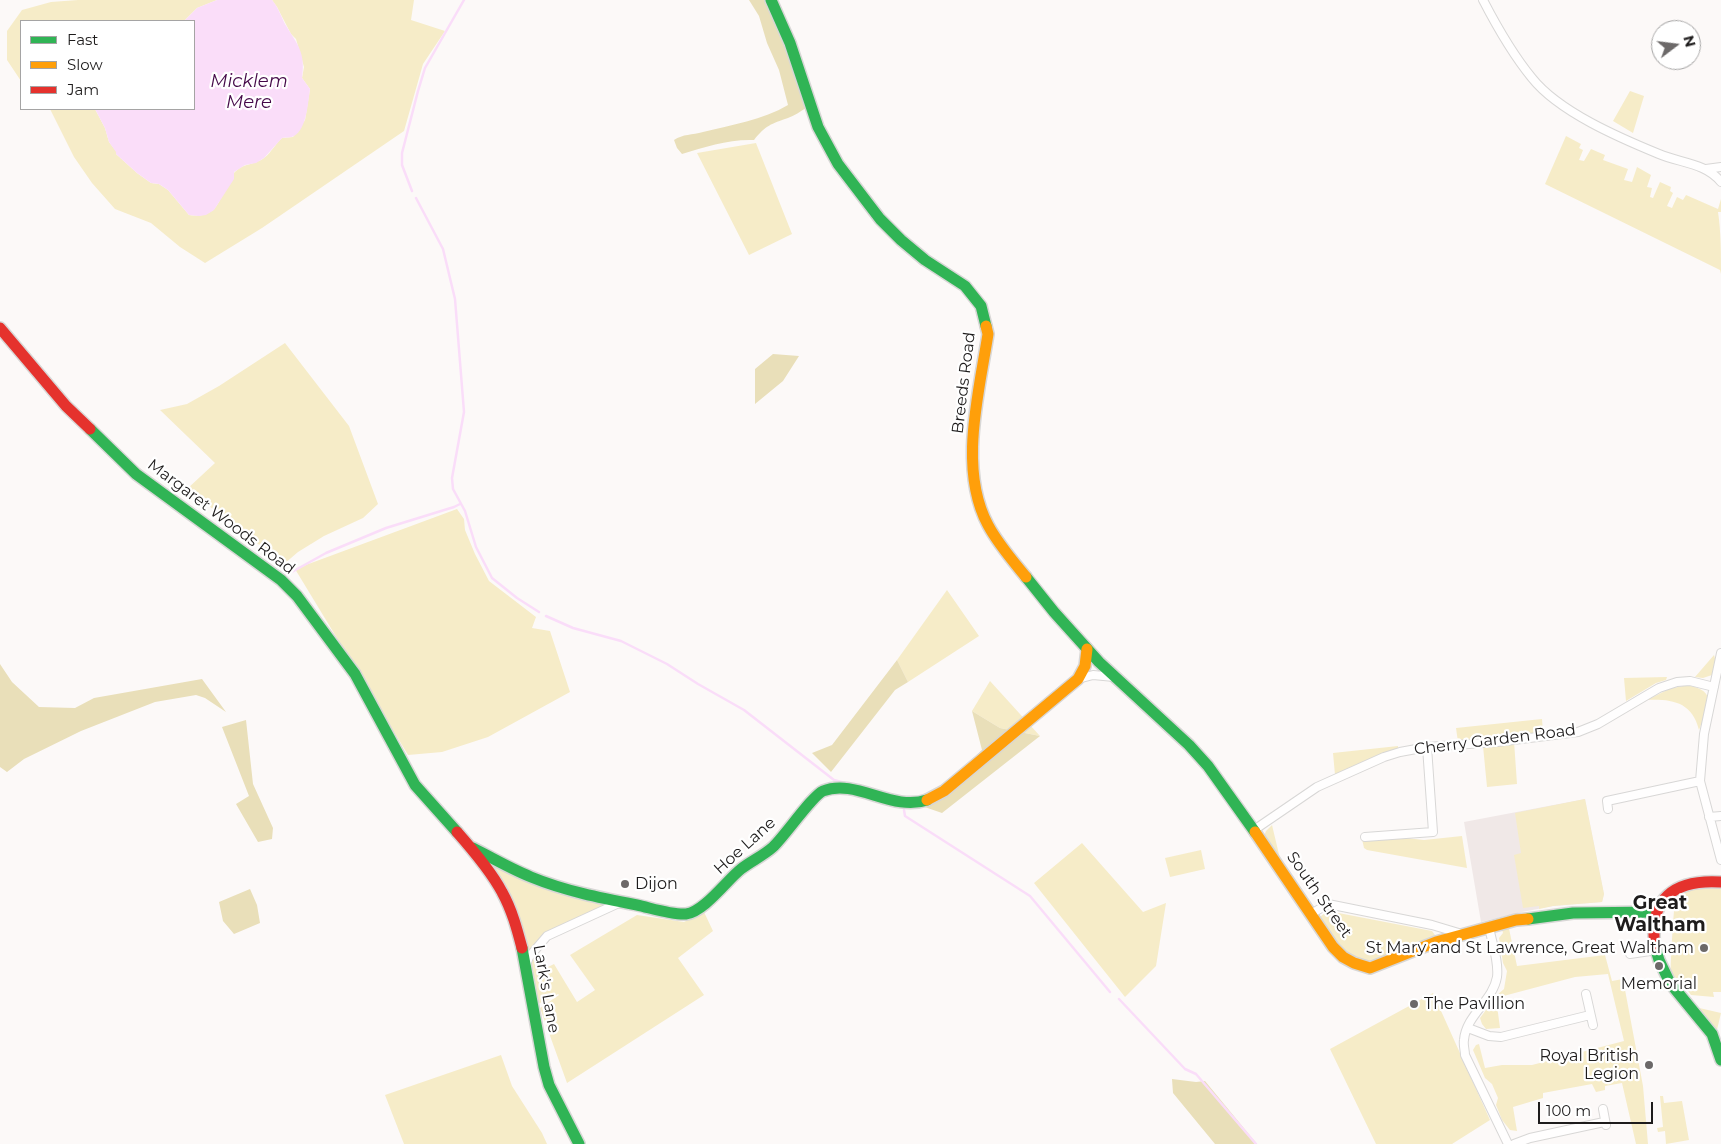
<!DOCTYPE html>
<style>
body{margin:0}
#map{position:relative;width:1721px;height:1144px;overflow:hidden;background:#fcf9f8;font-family:Montserrat,sans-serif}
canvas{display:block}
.legend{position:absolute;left:20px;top:20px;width:175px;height:90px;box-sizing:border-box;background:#fff;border:1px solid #a5a4a4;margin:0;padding:6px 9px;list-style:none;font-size:15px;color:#1e1c1c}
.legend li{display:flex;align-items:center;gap:10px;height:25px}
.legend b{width:25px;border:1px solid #a5a4a4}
.north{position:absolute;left:1651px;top:20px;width:50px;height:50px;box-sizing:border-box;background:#fff;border:1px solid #a5a4a4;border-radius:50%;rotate:75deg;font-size:14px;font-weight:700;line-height:20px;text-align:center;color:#1e1c1c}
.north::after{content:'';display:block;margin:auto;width:18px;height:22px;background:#6c6969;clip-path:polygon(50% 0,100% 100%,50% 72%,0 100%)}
.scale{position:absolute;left:1538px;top:1102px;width:115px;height:22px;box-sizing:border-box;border:2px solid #1e1c1c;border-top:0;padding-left:6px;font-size:15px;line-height:18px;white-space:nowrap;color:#1e1c1c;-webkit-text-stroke:4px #fff;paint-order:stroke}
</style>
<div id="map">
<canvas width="1721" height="1144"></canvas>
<ul class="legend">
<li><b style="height:6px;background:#30b455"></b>Fast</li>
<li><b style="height:6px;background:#ff9f0a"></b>Slow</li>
<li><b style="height:6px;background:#e5322d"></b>Jam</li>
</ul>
<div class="north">N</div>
<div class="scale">100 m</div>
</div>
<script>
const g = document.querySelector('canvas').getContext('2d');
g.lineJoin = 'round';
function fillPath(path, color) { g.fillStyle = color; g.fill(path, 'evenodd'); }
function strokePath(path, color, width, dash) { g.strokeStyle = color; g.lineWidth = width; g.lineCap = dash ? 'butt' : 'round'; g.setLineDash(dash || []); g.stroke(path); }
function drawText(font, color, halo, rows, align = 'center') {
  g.font = font + ' Montserrat,sans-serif'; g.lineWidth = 4.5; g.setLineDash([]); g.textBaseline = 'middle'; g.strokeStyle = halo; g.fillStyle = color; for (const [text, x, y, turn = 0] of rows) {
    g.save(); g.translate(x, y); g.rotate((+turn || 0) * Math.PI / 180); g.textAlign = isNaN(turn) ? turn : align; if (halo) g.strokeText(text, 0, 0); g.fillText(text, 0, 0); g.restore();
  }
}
const built = new Path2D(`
 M1585,799l19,95 -2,8 -49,4 -31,6 -41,10 -17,-100z`);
const green = new Path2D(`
 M78,0h139l-20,8 -13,13h-163v60l-14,-21v-29l15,-21 29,-8z
 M272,0h142l-3,20 34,11 -22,33 -19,67 -142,97 -57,35 -25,-16 -29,-24 -36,-14 -23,-26 -18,-26 -24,-48h45l10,19 4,14 8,10 -1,2 21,19 14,10 8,1 9,6 21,25c37,5 28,-27 47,-44 8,-8 19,-6 28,-13 8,-6 11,-14 18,-20l11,-1 12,-17 5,-31 -8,-11 2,-11 -8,-28 -5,-5 -14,-27z
 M1630,91l14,5 -11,37 -20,-12z
 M1566,136l15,8 -2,4 4,2 -4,10 5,1 7,-12 14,6 -2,5 25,9 -4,11 8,2 5,-15 14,8 -4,12 5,1 -2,9 3,1 7,-16 11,5 -1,4 3,2 -6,13 5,2 5,-11 6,3 3,-5 32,14 3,-10v13h-3c3,19 3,42 3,62l-1,-4 -175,-86z
 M756,143l36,91 -43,21 -52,-102z
 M285,343l64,83 29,78 -15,14 -39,18 -26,16 -14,12 -97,-75 28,-26 -55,-53 27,-6 32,-18z
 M457,509l7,10 1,11 10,24 14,27 47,36 -4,11 18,3 20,61 -82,45 -46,15 -34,3 -113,-186z
 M947,590l32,46 -71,46 -11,-22z
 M1714,655l2,7 -4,13 -9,3 -8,-1z
 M1667,677l-1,3 -10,3 -30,18 -2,-23z
 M990,681l50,55 -40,-8 -28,-17z
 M1687,685c32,6 21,22 12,45 -7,-28 -27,-31 -52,-30l22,-11z
 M1542,719l1,14 -85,9 -2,-14z
 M1514,741l3,43 -30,3 -4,-41z
 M1398,746v3l-63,26 -2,-22z
 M1585,799l19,95 -2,8 -49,4 -14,3v-3l-16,2 -9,-53 7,-2 -6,-40z
 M1272,825l10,42 -18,-31 2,-5z
 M1462,836l5,32 -100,-18 -3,-2 -2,-9 44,-1 18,2z
 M1082,843l61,69 23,-9 -10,63 -31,31 -91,-114z
 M1201,850l4,19 -35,8 -5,-19z
 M486,861l118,42 -2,5 -30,13 -40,29 -6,-1z
 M1721,884v108h-8l1,5 -23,-2 -5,-7 -8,-1c-3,-5 -6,-10 -7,-14 -1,-4 3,-68 4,-71 9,-16 30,-16 46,-18z
 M1328,911l104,20 3,4 -2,7 -59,22 -27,-7 -27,-36 1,-5z
 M704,912l9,19 -35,27 26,37 -137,88 -27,-75 19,-13 -1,-1 -10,6 -11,4 -6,-39 3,-8 4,11 6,1 10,-5 23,38 18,-12 -25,-35 67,-40 47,7z
 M1508,924l9,42 88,-11 7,26 11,-2 20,107 5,58h-12l-14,-61 -17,3v4l-9,2 -4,-8 -49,9v5l-30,9 4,24 -7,-1 -8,-10 -6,-15 2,-7 -6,-14 -7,-6 -12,-28 3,-5 3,-1 6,24 17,-3h30l92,-24 -16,-67 -33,3 -79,21 4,30 -14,1 -4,-5 -2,-6 17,-23 7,-6 3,-18 -4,-8 -4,-25 4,-5 -2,-7z
 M1433,993l57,127 -38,24h-76l-46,-95z
 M1695,1007l26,6 -5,21z
 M501,1055l11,31 30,47 5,11h-143l-19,-49z
 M1660,1096h3l1,7 18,-2 7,39 -23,4 -1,-13 -7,1 -1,-4 6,-1z`);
const forest = new Path2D(`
 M749,0h21l16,39v12l20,57c-5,3 -12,8 -18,10 -17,6 -22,7 -34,22 -25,-1 -49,7 -72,14l-5,-6 -3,-8c9,-6 18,-5 29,-8 28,-7 60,-12 85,-27l-9,-35 -12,-27 -8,-27z
 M773,354l26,2 -16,25 -28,23v-35z
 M897,660l11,22 -13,8 -64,82 -19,-19 20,-8z
 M0,664l12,18 27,25 36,1 19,-10 108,-19 24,33 -21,-14 -9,-3 -41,7 -74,29 -57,28 -17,13 -7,-5z
 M972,711l28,17 40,8 -98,77 -29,-10 41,-26 28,-27z
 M246,720l7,64 20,44 -1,11 -14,3 -22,-38 13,-8 -27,-69z
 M250,889l7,16 3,18 -26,11 -11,-13 -4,-19z
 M1172,1079l24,3 9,-1 52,63h-42l-42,-51z`);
const water = new Path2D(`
 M217,0h55c6,7 9,16 13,24 12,20 21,28 17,54l8,11c-2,13 -3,40 -16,47 -3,2 -8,1 -12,2l-18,20 -8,5 -11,2 -11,7v7l-20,31 -8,5 -7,1 -10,-1 -21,-25 -9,-6 -8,-1 -14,-10 -21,-19v-2l-7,-10 -4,-14 -10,-19h99v-88h-10l13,-13z`);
const stream = new Path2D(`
 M412,191l-10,-26v-12l16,-62 7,-23 39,-68
 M416,198l27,51 12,50 9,113 -12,66 1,11 12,22 11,36 16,31 25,20 22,14
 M290,573l36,-20 60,-25 68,-21 6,-3
 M546,616l27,12 48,13 46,23 31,20 46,26 90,70 15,4
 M904,810l1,6 125,80 80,96
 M1119,999l66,70 11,5 60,70`);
const street = new Path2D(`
 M1483,0c14,27 30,55 49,78 27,34 88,60 127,76 21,9 47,9 62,28
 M1706,169l15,-2
 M1721,653l-17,81 -4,47 21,79
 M1078,679l15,-4 21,2
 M1608,809l-1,-8 93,-20
 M1709,817l12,-1
 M1254,830l63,-43 67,-30 16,-5 27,-5 70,-5 81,-10 20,-8 61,-36 18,-6 13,-1 24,6
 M1365,837l68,-5 -6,-85
 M1311,914l17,-10 104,21 30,9
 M1489,927c3,16 10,34 8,50 -4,24 -31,38 -33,63 -1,5 1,10 1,15l43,89
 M1630,954l27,-4
 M526,965l3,-8 18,-21 74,-34
 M1586,994l7,31
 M1468,1028l21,8 12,1 89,-22
 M1603,1109l3,16
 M1514,1144l16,-6 74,-16`);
const fast = new Path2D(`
 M771,0l19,43 28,84 20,37 42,55 21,21 24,20 40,26 16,20 5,20
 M90,429l46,45 145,106 16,16 58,78 60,111 42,47
 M1026,577l28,35 45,50 90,83 19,21 47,66
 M473,848c19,10 38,21 58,29 34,14 70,21 106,28 14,3 35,10 49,9 18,-2 41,-34 55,-45 10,-8 22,-13 32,-22 11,-10 40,-52 50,-56 33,-13 69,21 104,9
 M1528,919l45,-6 82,-1
 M1655,947l4,13 11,23 42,51 9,26
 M522,948l22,119 5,18 30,59`);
const slow = new Path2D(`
 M986,326l2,8c-9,59 -30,135 0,191 10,19 25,36 38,52
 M927,800l17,-9 134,-112 7,-13 2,-17
 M1255,832l78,115 10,10 11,6 16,5 66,-26 80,-22 12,-1`);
const jam = new Path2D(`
 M0,328l66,78 24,23
 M457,832c15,17 35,41 45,60 10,18 15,37 20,56
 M1655,947c-7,-49 20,-68 66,-65`);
const markers = [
 [625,884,5,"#6c6969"],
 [1704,948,5,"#6c6969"],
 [1659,966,5,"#6c6969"],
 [1414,1004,5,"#6c6969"],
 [1649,1065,5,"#6c6969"]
];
const streetNames = [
 ["Breeds Road",964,383,-83],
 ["Margaret Woods Road",221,517,37],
 ["Cherry Garden Road",1495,740,-7],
 ["Hoe Lane",745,846,-42],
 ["South Street",1319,895,55],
 ["Lark's Lane",546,989,80]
];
const poiNames = [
 ["Dijon",635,884],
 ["St Mary and St Lawrence, Great Waltham",1694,948,"right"],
 ["Memorial",1659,984,"center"],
 ["The Pavillion",1424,1004],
 ["Royal British",1639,1056,"right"],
 ["Legion",1639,1074,"right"]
];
const waterNames = [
 ["Micklem",249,82],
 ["Mere",249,103]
];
const quarterNames = [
 ["Great",1660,903],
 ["Waltham",1660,925]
];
fillPath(built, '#f0e8e7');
fillPath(green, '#f6ecc8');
fillPath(forest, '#e9dfb9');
fillPath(water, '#faddf9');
strokePath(stream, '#faddf9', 2.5);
strokePath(street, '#d8d7d6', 10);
strokePath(fast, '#d8d7d6', 14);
strokePath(slow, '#d8d7d6', 14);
strokePath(jam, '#d8d7d6', 14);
strokePath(street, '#fffefe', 8);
strokePath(fast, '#30b455', 11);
strokePath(slow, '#ff9f0a', 11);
strokePath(jam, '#e5322d', 11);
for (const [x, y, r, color] of markers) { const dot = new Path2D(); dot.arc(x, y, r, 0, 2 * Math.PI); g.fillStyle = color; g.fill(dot); strokePath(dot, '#fff', 2); }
drawText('16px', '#1e1c1c', '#fff', streetNames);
drawText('16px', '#1e1c1c', '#fff', poiNames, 'left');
drawText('italic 18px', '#440848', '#fff', waterNames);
drawText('bold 19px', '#1e1c1c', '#fff', quarterNames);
</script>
